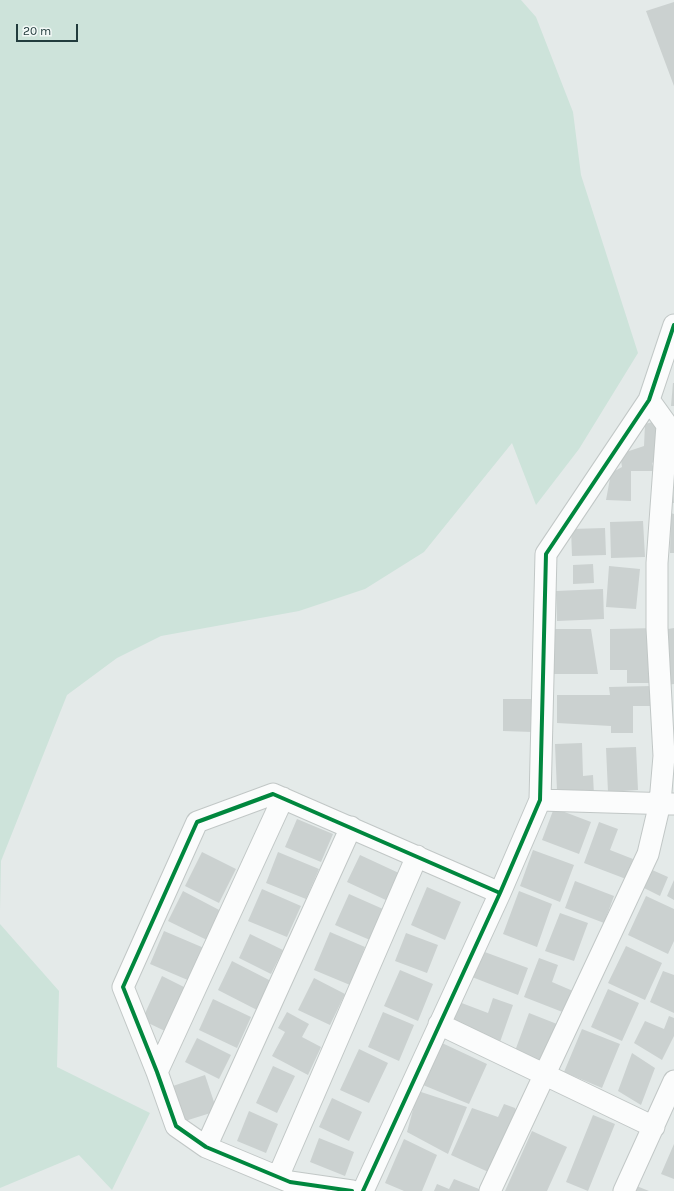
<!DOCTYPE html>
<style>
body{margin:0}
#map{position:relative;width:674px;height:1191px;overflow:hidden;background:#e4eae9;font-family:Karla,sans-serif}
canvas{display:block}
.scale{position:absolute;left:16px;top:24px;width:62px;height:18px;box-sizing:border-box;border:2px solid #223c3d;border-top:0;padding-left:5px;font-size:12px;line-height:14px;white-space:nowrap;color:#223c3d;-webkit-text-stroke:3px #f3f9f7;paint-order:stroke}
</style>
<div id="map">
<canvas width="674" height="1191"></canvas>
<div class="scale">20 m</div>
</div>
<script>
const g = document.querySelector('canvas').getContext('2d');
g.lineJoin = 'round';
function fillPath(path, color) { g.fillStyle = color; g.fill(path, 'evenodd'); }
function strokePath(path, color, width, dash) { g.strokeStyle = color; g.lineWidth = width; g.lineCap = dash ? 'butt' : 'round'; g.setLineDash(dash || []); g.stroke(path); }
const green = new Path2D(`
 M0,0h521l15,17 37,95 8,63 57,178 -59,96 -43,56 -24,-62 -88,109 -59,37 -66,22 -138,25 -44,22 -50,37 -66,166 -1,50z
 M0,924l59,67 -2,76 93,46 -38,77 -33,-35 -79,33z`);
const building = new Path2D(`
 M674,2v84l-28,-75z
 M673,383h1v23h-3z
 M664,419l-5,39 -7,5 2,8h-23v30l-25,-1 5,-27 11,-6 -2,-13 24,-8 1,-22z
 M673,485l1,18h-2z
 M671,513l3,1v39h-4z
 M643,521l2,36 -34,1 -1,-36z
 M605,528l1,27 -34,1 -1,-27z
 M593,564l1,19 -21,1v-19z
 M609,566l31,3 -4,40 -30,-2z
 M603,589l1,30 -47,2 -1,-30z
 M657,628l1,55h-31v-13h-17v-41z
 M674,628v56l-8,1 2,-56z
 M547,629h44l7,45h-48z
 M652,686l1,20h-20v27h-22v-7l-54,-3v-28h53l-1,-8z
 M503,699h30v33l-30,-1z
 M582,743l1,33 10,-1 1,20 -37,-4 -2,-47z
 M636,747l2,43 -30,2 -2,-44z
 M554,808l37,14 -12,32 -37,-14z
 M297,819l36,15 -12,28 -36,-15z
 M599,822l19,7 -8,21 23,9 -7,20 -42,-16z
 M533,850l41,15 -14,37 -40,-16z
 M202,852l34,17 -17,34 -34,-17z
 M278,852l41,17 -13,30 -40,-16z
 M360,855l41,19 -13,27 -41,-19z
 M650,869l18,8 -8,19 -18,-9z
 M674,880v20l-7,-4z
 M575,881l39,15 -10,27 -39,-15z
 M427,887l34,15 -16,38 -34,-15z
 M262,889l39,17 -14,31 -39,-16z
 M183,891l40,21 -14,29 -41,-20z
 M519,891l33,13 -15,43 -34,-13z
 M349,894l34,15 -13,31 -35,-15z
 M646,896l28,13v32l-6,13 -40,-19z
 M560,913l28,10 -14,38 -29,-10z
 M164,931l40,17 -14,33 -40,-17z
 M330,932l35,15 -15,38 -36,-15z
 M406,933l32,12 -11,28 -32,-12z
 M250,934l33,16 -12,24 -32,-16z
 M626,946l36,17 -17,37 -37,-17z
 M482,951l46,17 -10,27 -46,-18z
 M539,958l19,7 -6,17 21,9 -8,22 -41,-16z
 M232,961l39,20 -14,29 -39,-20z
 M400,970l33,14 -15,37 -34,-15z
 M663,971l11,4v38l-24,-11z
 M162,976l26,13 -21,43 -25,-12z
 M314,978l31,16 -15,31 -32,-15z
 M608,989l31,14 -17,38 -31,-14z
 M493,998l20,7 -13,37 -49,-19 8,-21 29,11z
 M213,999l38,18 -14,31 -38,-18z
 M287,1012l22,12 -7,13 19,10 -13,28 -36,-19 13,-24 -7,-4z
 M383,1012l31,13 -15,36 -31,-14z
 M529,1013l28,11 -14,38 -28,-11z
 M669,1016l5,2v18l-12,24 -28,-17 11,-22 19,8z
 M582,1029l38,15 -18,44 -38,-16z
 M197,1038l34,17 -12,24 -34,-17z
 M442,1043l45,21 -18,40 -46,-19z
 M359,1049l29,14 -19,40 -29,-13z
 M632,1053l23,15 -14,37 -23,-14z
 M273,1066l22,10 -18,37 -21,-10z
 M205,1075l12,36 -32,10 -12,-35z
 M418,1091l49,16 -19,47 -41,-22z
 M332,1098l30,14 -13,29 -30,-14z
 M504,1104l11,4 6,13 -26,54 -44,-20 21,-47 26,9z
 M249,1111l29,13 -12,29 -29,-12z
 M593,1115l22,9 -27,67 -22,-9z
 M532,1131l35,16 -20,44h-42z
 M319,1138l35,14 -9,24 -35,-14z
 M404,1139l33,16 -15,36h-18l-19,-8z
 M674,1144v35l-13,-5z
 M454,1179l30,12h-50l3,-7 12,5z
 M634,1185l15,6h-17z`);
const minor = new Path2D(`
 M540,800l134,4
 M439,1024l215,103
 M157,1072l126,-274
 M206,1147l145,-320
 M278,1177l139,-321
 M352,1191l-62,-9 -84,-35 -30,-21 -19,-54 -34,-85 74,-165 76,-28 227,99
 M363,1191l137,-298 40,-93 6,-246 103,-154 25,-75
 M490,1191l158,-337 12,-51 4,-47 -7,-128v-65l10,-138 -18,-25
 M624,1191l50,-110`);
const cycleway = new Path2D(`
 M352,1191l-62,-9 -84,-35 -30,-21 -19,-54 -34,-85 74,-165 76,-28 227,99
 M363,1191l137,-298 40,-93 6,-246 103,-154 25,-75`);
fillPath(green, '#cde3da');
fillPath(building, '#cbd1d0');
strokePath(minor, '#c1c7c6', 23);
strokePath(minor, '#fbfcfc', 21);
strokePath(cycleway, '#00873e', 4);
</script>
